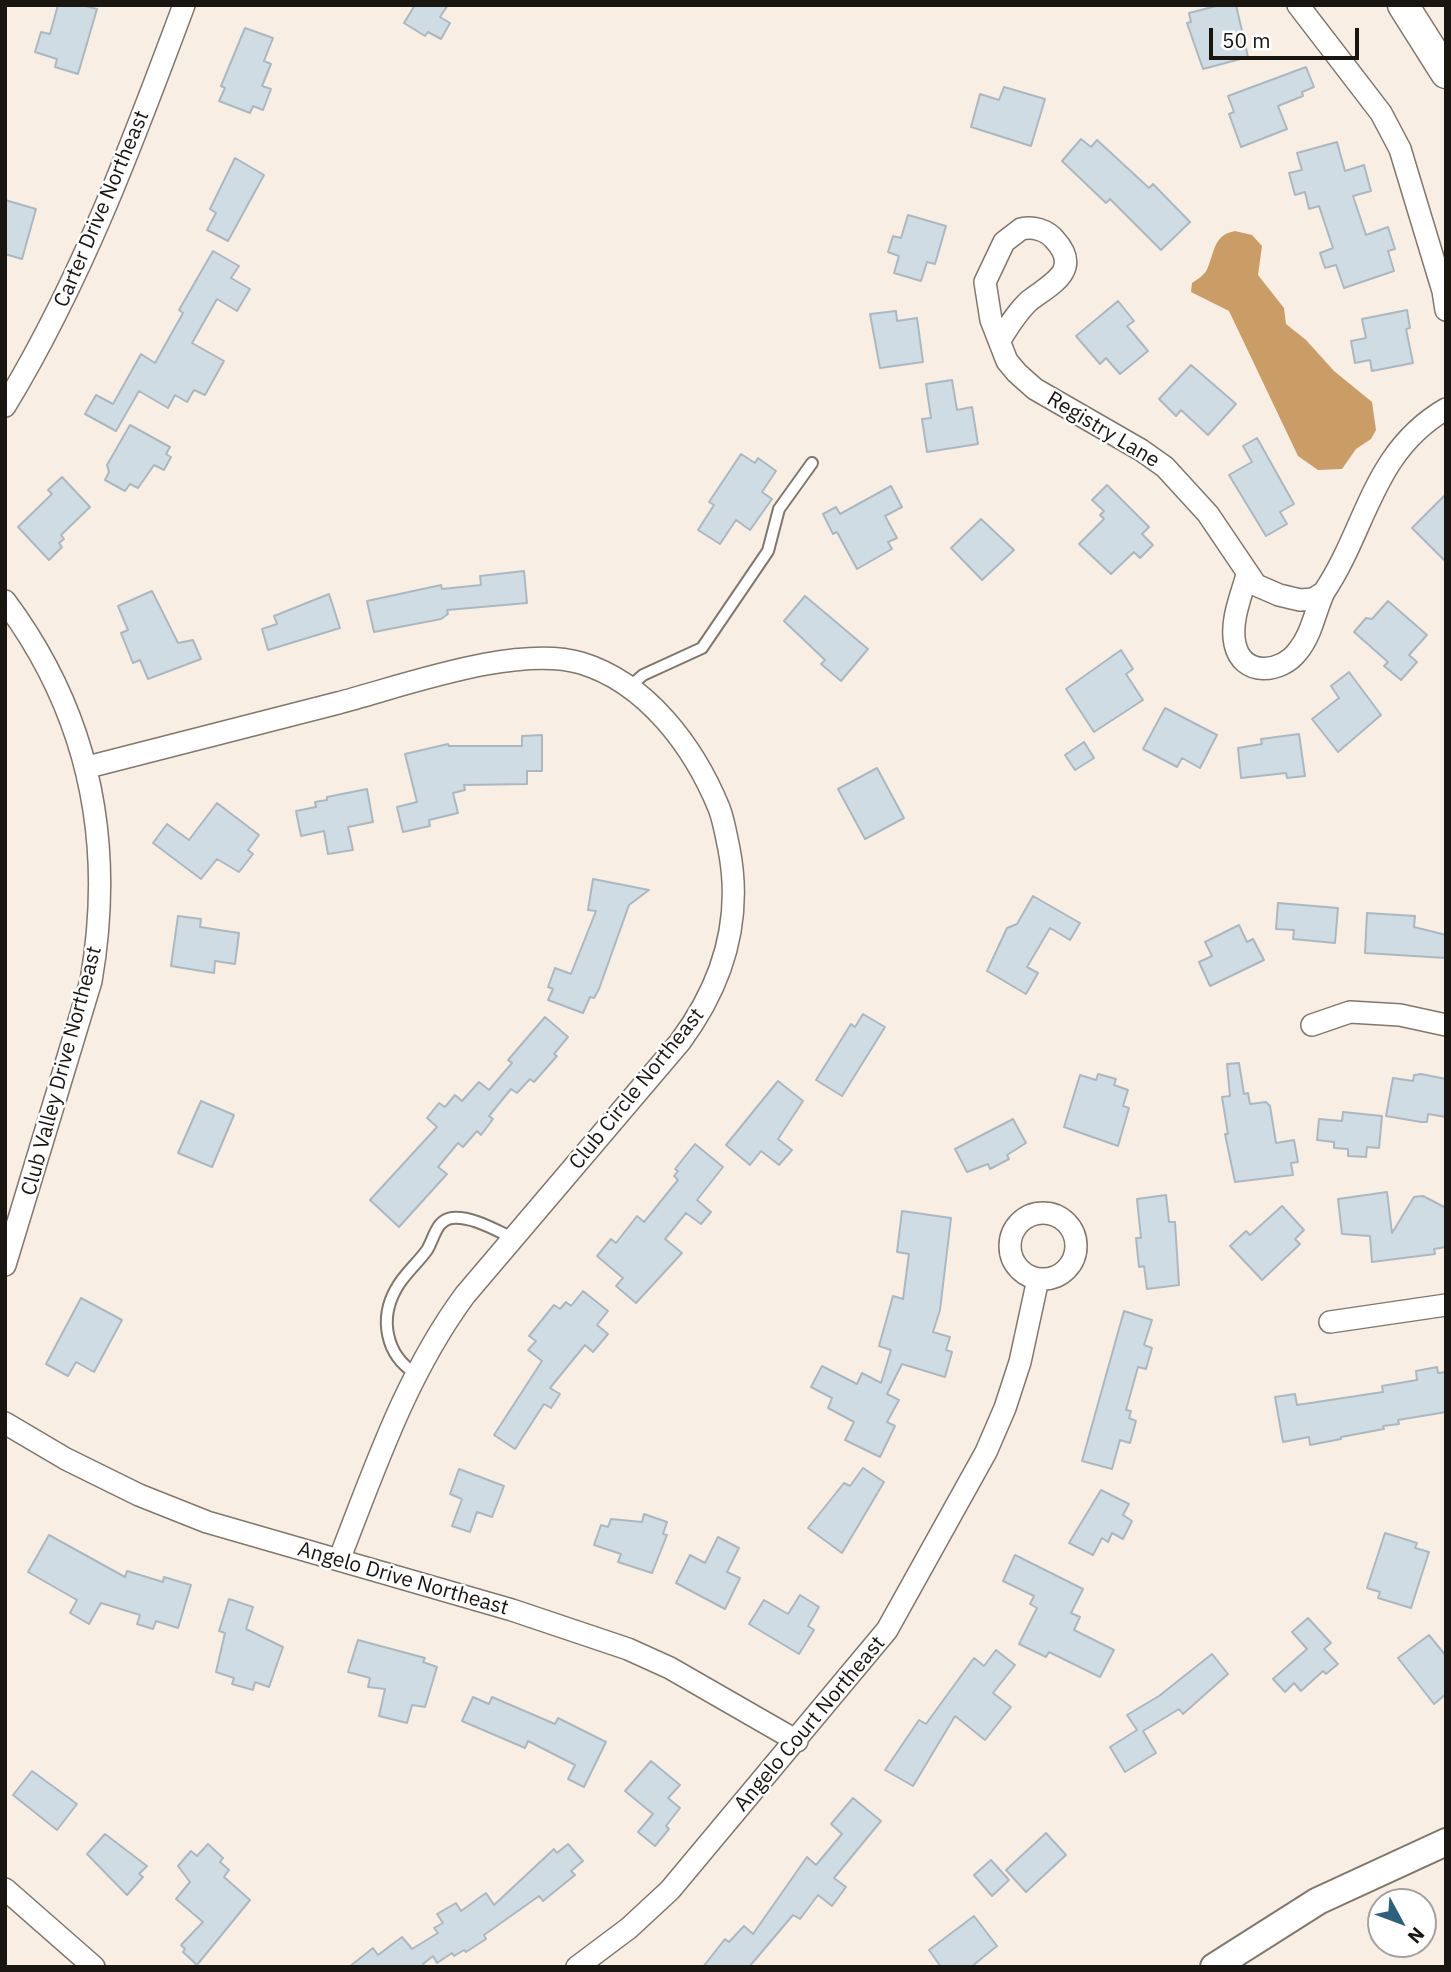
<!DOCTYPE html>
<style>
body{margin:0}
#map{position:relative;width:1451px;height:1972px;overflow:hidden;background:#f8eee3;font-family:"IBM Plex Sans",sans-serif}
canvas{display:block}
.frame{position:absolute;inset:0;border:7px solid #191612;pointer-events:none}
.north{position:absolute;left:1367px;top:1888px;width:70px;height:70px;box-sizing:border-box;background:#fff;border:2px solid #a3a2a0;border-radius:50%;rotate:131deg;font-size:19px;font-weight:700;line-height:28px;text-align:center;color:#191612}
.north::after{content:'';display:block;margin:auto;width:24px;height:32px;background:#2d607d;clip-path:polygon(50% 0,100% 100%,50% 72%,0 100%)}
.scale{position:absolute;left:1209px;top:28px;width:150px;height:32px;box-sizing:border-box;border:4px solid #191612;border-top:0;padding-left:9px;font-size:21px;line-height:24px;white-space:nowrap;color:#191612;-webkit-text-stroke:5px #fff;paint-order:stroke}
</style>
<div id="map">
<canvas width="1451" height="1972"></canvas>
<div class="frame"></div>
<div class="north">N</div>
<div class="scale">50 m</div>
</div>
<script>
const g = document.querySelector('canvas').getContext('2d');
g.lineJoin = 'round';
function fillPath(path, color) { g.fillStyle = color; g.fill(path, 'evenodd'); }
function strokePath(path, color, width, dash) { g.strokeStyle = color; g.lineWidth = width; g.lineCap = dash ? 'butt' : 'round'; g.setLineDash(dash || []); g.stroke(path); }
function drawText(font, color, halo, rows, align = 'center') {
  g.font = font + ' "IBM Plex Sans",sans-serif'; g.lineWidth = 5; g.setLineDash([]); g.textBaseline = 'middle'; g.strokeStyle = halo; g.fillStyle = color; for (const [text, x, y, turn = 0] of rows) {
    g.save(); g.translate(x, y); g.rotate((+turn || 0) * Math.PI / 180); g.textAlign = isNaN(turn) ? turn : align; if (halo) g.strokeText(text, 0, 0); g.fillText(text, 0, 0); g.restore();
  }
}
const water = new Path2D(`
 M1235,231l17,4 10,11 -4,29 26,33 2,16 20,16 28,31 38,31 4,28 -5,9 -15,10 -14,20 -24,1 -20,-14 -69,-145 -38,-19 1,-9c6,-4 14,-9 16,-16 7,-17 6,-32 27,-36z`);
const building = new Path2D(`
 M58,5h24l15,4 -19,65 -23,-7 2,-8 -22,-7 6,-20 9,2z
 M415,5h33l-8,12 10,6 -9,16 -13,-7 -3,4 -21,-13z
 M1220,5h16l12,52 -45,12 -16,-46 4,-1 -2,-9z
 M245,28l28,10 -9,23 7,3 -9,22 9,3 -8,21 -10,-4 -3,7 -31,-12 6,-13 -4,-2z
 M1306,67l8,20 -12,5 1,4 -25,10 9,23 -46,18 -12,-33 5,-2 -6,-16z
 M1004,87l41,12 -14,47 -60,-19 9,-33 19,6z
 M1081,139l10,8 6,-7 52,48 4,-4 37,38 -29,28 -51,-51 -4,4 -44,-42z
 M1337,142l8,29 19,-6 7,26 -18,5 13,39 22,-8 7,22 -7,2 6,20 -50,17 -8,-23 -11,3 -5,-15 13,-5 -14,-42 -10,3 -4,-17 -10,3 -6,-22 13,-3 -5,-17z
 M235,158l29,17 -36,66 -21,-11 9,-17 -6,-4z
 M5,200l31,9 -14,50 -17,-5z
 M908,215l38,11 -11,38 -8,-2 -6,19 -27,-8 5,-17 -11,-4 5,-16 8,2z
 M213,251l26,15 -8,12 19,11 -13,22 -20,-12 -25,44 32,18 -19,34 -11,-5 -7,12 -12,-7 -7,13 -29,-17 -23,40 -31,-17 11,-19 17,9 28,-50 14,9 28,-50 -4,-3z
 M1118,301l16,20 -7,5 21,25 -28,23 -14,-16 -6,6 -24,-28z
 M1407,310l3,18 -4,1 7,34 -41,8 -2,-11 -15,3 -4,-22 15,-3 -4,-19z
 M896,311l1,10 20,-3 6,44 -43,6 -10,-54z
 M1191,365l45,39 -28,31 -27,-25 -5,6 -17,-17z
 M952,380l5,30 15,-3 6,37 -51,8 -5,-33 9,-1 -5,-34z
 M130,425l40,22 -4,7 5,3 -7,13 -10,-5 -16,23 -8,-4 -5,7 -20,-11 4,-8 -2,-7z
 M1257,438l37,66 -14,8 7,12 -21,12 -37,-61 23,-13 -9,-16z
 M741,454l14,9 3,-5 18,13 -14,21 10,7 -22,31 -14,-10 -16,24 -22,-14 16,-25 -5,-3z
 M62,477l28,30 -29,28 3,4 -5,4 3,4 -13,13 -31,-33 34,-33 -4,-4z
 M1107,485l42,42 -7,7 11,11 -13,13 -6,-6 -23,22 -32,-30 25,-25 -4,-4 4,-4 -12,-11z
 M891,486l11,21 -17,9 12,22 -9,4 4,7 -35,20 -20,-37 -4,2 -10,-20 13,-7 4,7z
 M1446,494v68l-34,-34z
 M981,519l33,31 -32,30 -31,-32z
 M524,571l3,32 -80,7 1,4 -7,5 -67,13 -7,-31 74,-16 1,4 39,-4 -1,-9z
 M152,591l26,52 15,-3 8,19 -53,20 -8,-19 -7,3 -12,-30 7,-3 -10,-24z
 M329,594l11,34 -72,22 -6,-21 15,-5 -3,-8z
 M805,596l63,53 -27,32 -20,-17 4,-4 -41,-39z
 M1388,601l39,34 -18,20 8,7 -16,18 -17,-14 4,-4 -34,-30 12,-14 6,1z
 M1121,650l12,19 -7,5 17,26 -49,32 -28,-43z
 M1349,672l32,43 -43,37 -26,-33 27,-21 -8,-12z
 M1165,708l52,27 -17,33 -18,-10 -5,9 -34,-18z
 M1299,734l6,42 -18,2 -1,-5 -45,5 -3,-30 24,-4 -1,-5z
 M542,735v36h-15v13l-63,1 1,5 -12,3 5,20 -29,7 1,6 -27,6 -6,-25 20,-5 -12,-48 43,-10 1,2h73v-10z
 M1084,742l10,16 -19,12 -10,-15z
 M877,768l27,50 -39,21 -27,-50z
 M367,789l6,33 -25,5 5,23 -25,4 -4,-23 -23,5 -5,-25 20,-4 -1,-5 12,-2v-3z
 M217,803l42,32 -11,15 5,4 -14,18 -22,-13 -16,20 -48,-36 14,-19 22,16z
 M593,879l56,11 -20,15 -30,84 -5,9 -4,-1 -7,16 -35,-13 5,-11 -5,-2 7,-19 16,6 25,-63 -8,-1z
 M1033,896l47,27 -10,17 -20,-12 -23,39 11,6 -12,21 -39,-23 20,-43 10,-4z
 M1278,903l60,5 -3,35 -42,-4 1,-9 -18,-1z
 M1367,913l48,3 -1,11 32,8v23l-81,-5z
 M178,916l23,3 -1,8 39,6 -4,31 -20,-3 -1,12 -43,-7z
 M1239,925l8,17 6,-3 11,21 -54,26 -11,-24 13,-6 -7,-14z
 M863,1014l22,13 -43,69 -26,-16 35,-56 4,3z
 M545,1017l23,20 -14,17 3,2 -23,26 -4,-3 -13,14 -6,-4 -22,27 4,3 -12,16 -4,-4 -14,16 -5,-4 -20,24 9,7 -48,53 -29,-27 67,-73 -10,-9 12,-15 6,4 10,-12 7,6 17,-19 10,8 23,-27 -4,-3z
 M1239,1063l5,31 4,-1 2,11 16,-2 4,4 6,37 18,-3 4,22 -7,1 2,12 -58,7 -10,-48h3l-6,-37 8,-1 -3,-32z
 M1098,1074l18,5 -2,6 14,5 -5,16 6,2 -11,38 -54,-19 16,-52 16,5z
 M1421,1074l25,5v38l-18,-3 -1,8h-6l-35,-6 7,-38 20,3 1,-6z
 M778,1081l25,20 -25,38 14,11 -13,15 -18,-14 -11,14 -24,-20z
 M201,1101l33,14 -22,52 -34,-14z
 M1343,1112l39,4 -3,32 -12,-1 -1,10 -18,-1v-7l-14,-1v-6l-17,-2 2,-21 23,2z
 M1013,1119l13,24 -19,12 2,4 -19,10 -2,-5 -21,8 -12,-23z
 M695,1144l28,23 -26,33 14,12 -10,12 -15,-11 -21,26 17,14 -46,50 -20,-17 7,-8 -26,-22 14,-17 5,4 21,-27 7,6 34,-42 -4,-4 4,-5 -3,-2z
 M1387,1192l5,41 22,-36 9,-1 23,12v39l-12,2 1,5 -63,8 -2,-26 -28,-2 -4,-35z
 M1166,1195l3,27h6l4,63 -32,4 -3,-23 -5,1 -3,-29h5l-4,-39z
 M1282,1206l22,24 -9,9 5,5 -38,36 -32,-34 16,-15 4,4z
 M902,1211l49,7 -11,92 -7,22 17,5 -4,13 6,2 -7,25 -43,-13 -15,30 12,6 -12,22 8,4 -15,31 -35,-17 9,-18 -26,-14 4,-10 -21,-11 11,-21 35,18 5,-11 19,10 10,-33 -12,-4 14,-50 10,3 6,-45 -12,-2z
 M583,1291l25,20 -11,14 11,9 -15,18 -8,-7 -35,43 10,6 -9,14 -7,-4 -29,45 -21,-14 48,-74 -14,-11 8,-9 -7,-5 25,-31 6,4 6,-7 5,4z
 M81,1298l41,22 -28,52 -18,-10 -8,14 -22,-12z
 M1124,1311l28,9 -8,25 8,3 -6,21 -8,-2 -12,43 5,1 -2,7 7,3 -6,22 -10,-3 -8,29 -30,-8z
 M1437,1367l1,6 8,-1v40l-48,8 1,4 -16,2 1,3 -43,8v2l-31,6 -1,-8 -26,5 -8,-45 20,-3 2,11 86,-13 -1,-6 35,-6 -1,-9z
 M863,1468l21,14 -42,71 -34,-25 36,-45 6,3z
 M459,1469l45,17 -12,31 -15,-5 -7,20 -18,-6 10,-27 -12,-5z
 M1101,1490l28,14 -6,11 9,6 -9,18 -11,-6 -4,9 -6,-4 -9,17 -24,-12z
 M644,1514l23,8 -4,12 4,1 -15,38 -34,-11 3,-8 -27,-9 7,-20 7,2 3,-8 31,3z
 M1385,1533l32,10 -2,5 14,4 -18,56 -33,-10 2,-6 -13,-4z
 M49,1535l76,42 2,-6 36,11 1,-5 27,8 -13,43 -22,-7 -3,8 -16,-5 3,-9 -39,-12 -12,21 -19,-11 7,-13 -49,-28z
 M718,1537l21,11 -12,24 13,6 -15,31 -49,-26 14,-28 15,8z
 M1015,1555l68,34 -12,24 9,4 -6,13 40,20 -14,27 -51,-25 -3,5 -27,-13 18,-36 -7,-4 4,-8 -31,-15z
 M800,1595l19,12 -11,19 6,4 -15,24 -50,-30 15,-24 24,14z
 M229,1599l24,8 -7,22 37,18 -14,40 -14,-5 -2,8 -21,-6 2,-6 -18,-6 9,-39 -6,-2z
 M1308,1618l23,25 -7,6 14,15 -12,10 -3,-3 -22,20 -7,-8 -9,9 -12,-13 34,-30 -15,-17z
 M1429,1635l17,21v38l-12,10 -36,-46z
 M358,1640l67,18 -2,4 14,5 -12,40 -13,-2 -5,18 -28,-7 6,-27 -17,-2 2,-9 -22,-6z
 M996,1650l19,15 -22,28 18,14 -26,33 -30,-24 -42,70 -28,-16 34,-50 7,4 48,-66 10,8z
 M1212,1654l16,20 -45,40 -4,-5 -36,22 13,22 -31,19 -15,-25 27,-17 -10,-15 32,-19z
 M473,1697l16,7 3,-7 63,27 3,-6 48,24 -22,45 -16,-8 7,-14 -47,-24 -3,7 -63,-27z
 M651,1761l29,24 -12,13 12,10 -14,18 3,3 -14,17 -17,-14 15,-18 -28,-23z
 M32,1771l45,33 -20,26 -44,-35z
 M853,1798l28,23 -47,57 12,9 -14,19 -14,-11 -18,24 -7,-4 -44,52h-46l22,-28 4,3 15,-16 9,8 54,-77 9,8 26,-31 -11,-10z
 M1046,1833l20,22 -40,37 -20,-22z
 M105,1834l42,32 -8,8 4,3 -16,18 -40,-41z
 M208,1844l15,14 -3,4 9,8 -5,7 26,23 -53,65 -14,-13 2,-3 -4,-4 22,-23 -27,-23 14,-17 -12,-16 13,-15 6,5z
 M568,1844l15,17 -12,10 4,4 -32,26 -4,-5 -55,39 2,4 -20,13 -2,-2 -10,6 -2,-3 -15,10 -4,-7 -10,8 2,3h-76l24,-19 5,7 24,-18 10,12 26,-16 -4,-5 9,-5 -6,-9 19,-11 5,8 25,-18 8,12 60,-56 3,4z
 M991,1860l18,20 -17,16 -18,-21z
 M974,1916l23,30 -26,21h-30l-12,-17z`);
const service = new Path2D(`
 M628,688l15,-13 59,-27 66,-97 11,-42 33,-46
 M415,1373c-29,-18 -36,-54 -19,-84 8,-15 21,-25 31,-39 7,-11 9,-30 25,-32 20,-2 43,12 61,20`);
const minor = new Path2D(`
 M1298,5l83,108 19,36 43,142 3,19
 M1000,340c8,-13 17,-28 29,-39 20,-16 54,-30 26,-61 -8,-10 -22,-14 -34,-11l-17,13 -19,40 6,38 16,41 10,12 18,16 106,61 24,17 43,47 48,71 23,10 21,5 13,-1 11,-7c43,-64 48,-140 122,-183
 M5,406c76,-125 128,-264 179,-401
 M1247,575c-6,21 -17,47 -12,69 7,33 46,30 63,7 14,-17 17,-40 26,-59
 M5,601c85,114 110,241 86,380l-86,284
 M88,767c83,-21 167,-43 250,-64 65,-17 179,-59 243,-40 66,20 113,84 138,145 5,13 7,27 10,41 14,72 -6,135 -49,193l-215,253c-59,80 -90,173 -126,265
 M1312,1025l38,-13 50,3 46,10
 M1010 1246a33 33 0 1 1 66 0a33 33 0 1 1-66 0Z
 M1330,1322l116,-17
 M5,1423l61,36 73,36 68,27 305,88 116,39 42,19 127,73
 M5,1889l89,78
 M577,1967l52,-39 41,-38 217,-260 99,-178 19,-44 15,-46 18,-83`);
const tertiary = new Path2D(`
 M1214,1967l104,-66 128,-59`);
const secondary = new Path2D(`
 M1403,5l43,68`);
const streetNames = [
 ["Carter Drive Northeast",102,209,-67],
 ["Registry Lane",1103,430,31],
 ["Club Valley Drive Northeast",62,1071,-75],
 ["Club Circle Northeast",637,1089,-51],
 ["Angelo Drive Northeast",403,1579,16],
 ["Angelo Court Northeast",810,1724,-50]
];
fillPath(water, '#cb9d66');
fillPath(building, '#cfdce4');
strokePath(building, '#acb8c1', 2);
strokePath(service, '#80776d', 14);
strokePath(minor, '#80776d', 24);
strokePath(tertiary, '#80776d', 30);
strokePath(secondary, '#80776d', 33);
strokePath(service, '#fff', 10);
strokePath(minor, '#fff', 21);
strokePath(tertiary, '#fff', 26);
strokePath(secondary, '#fff', 30);
drawText('21px', '#191612', '#fff', streetNames);
</script>
